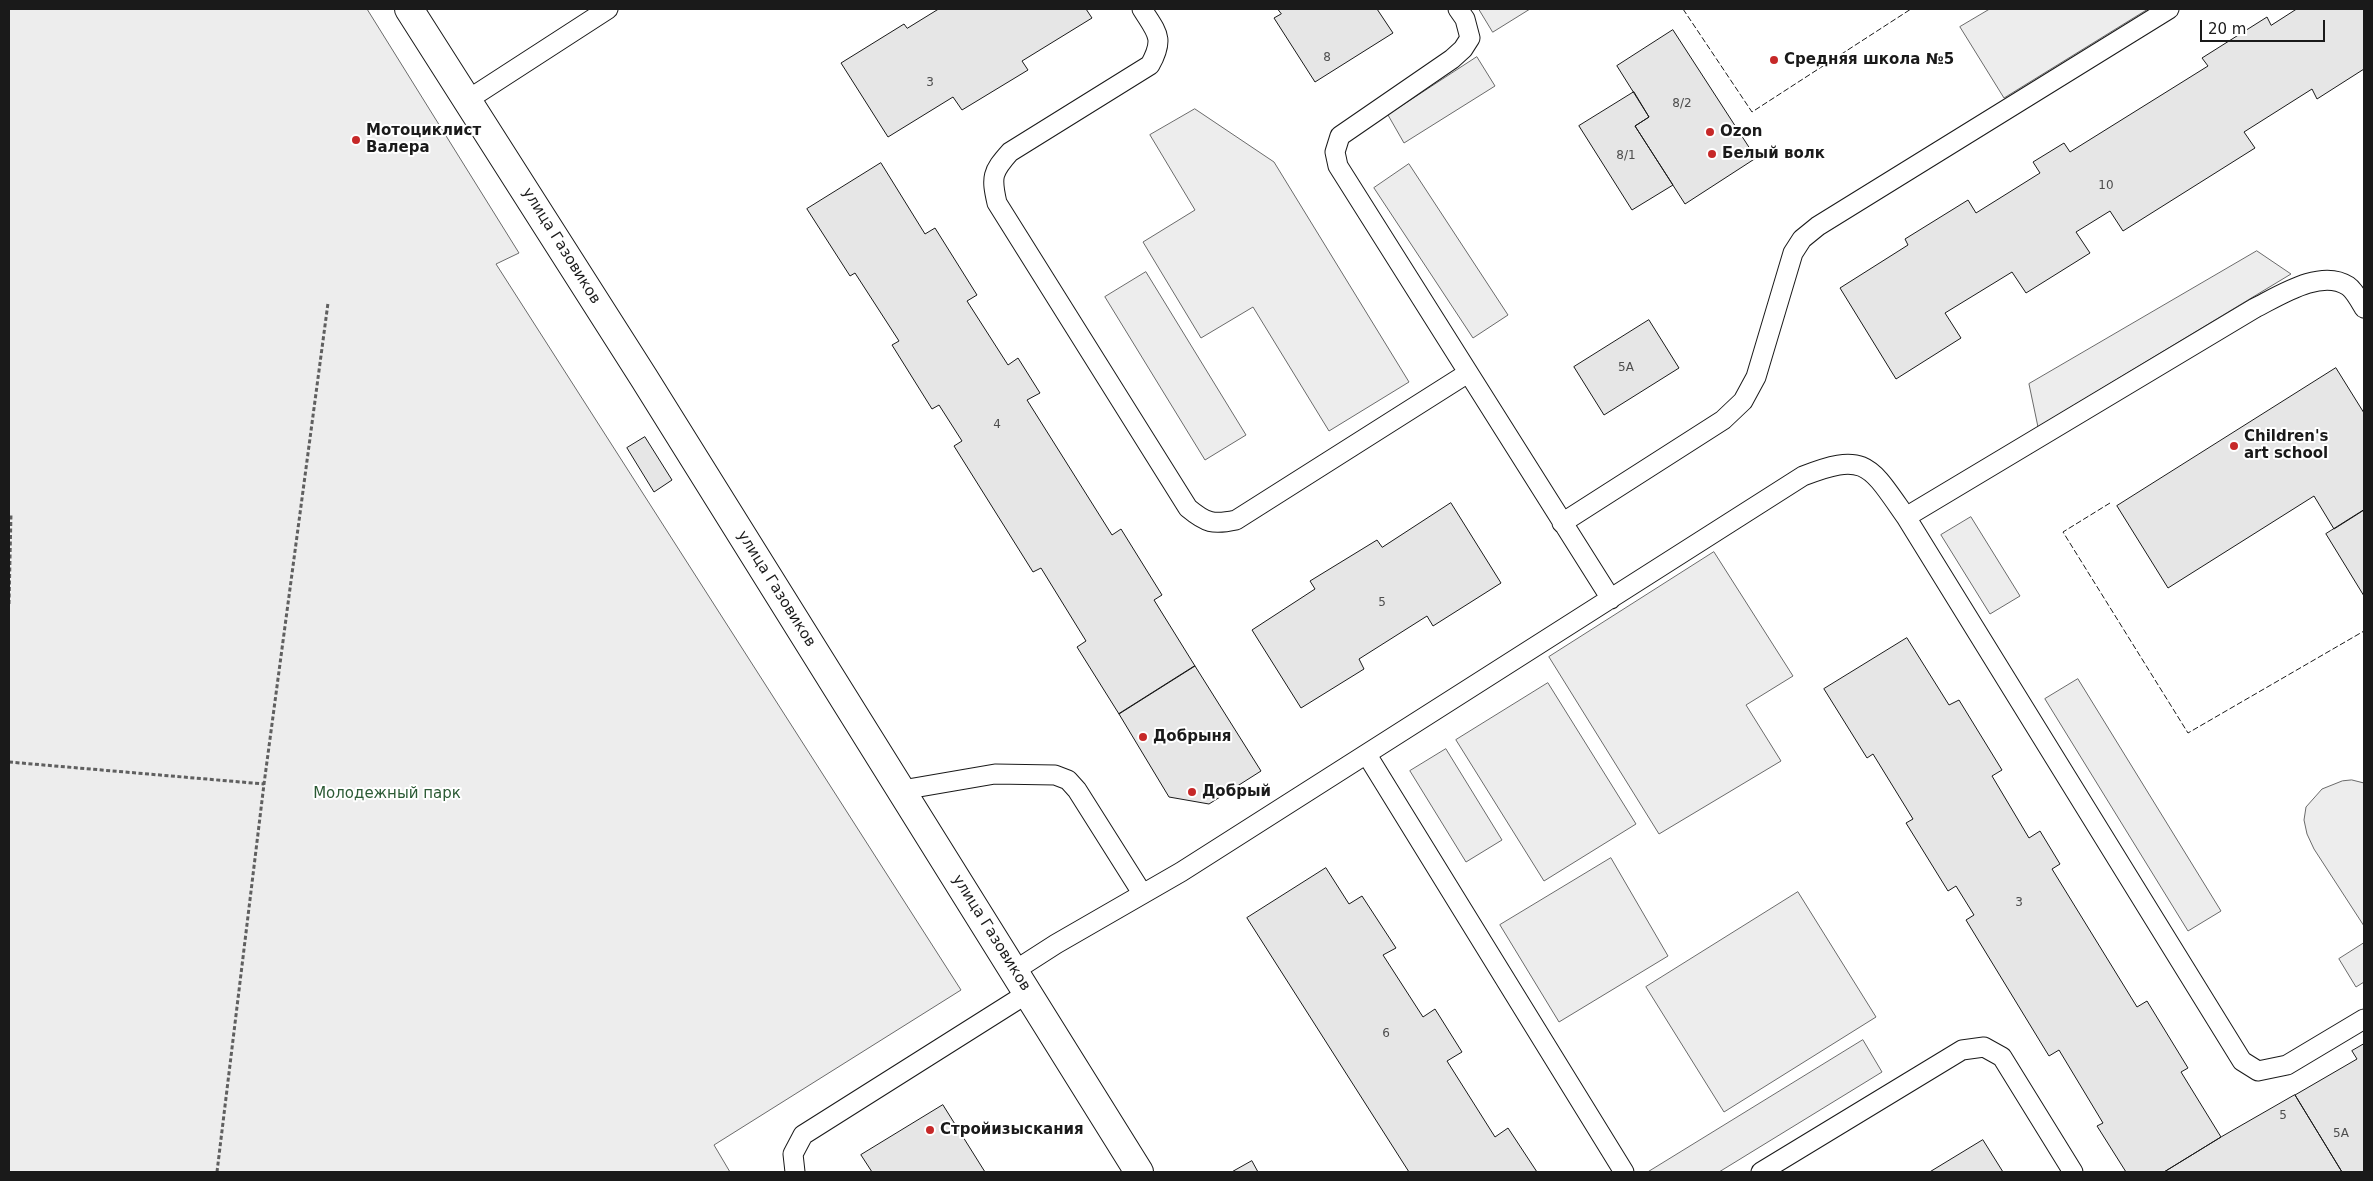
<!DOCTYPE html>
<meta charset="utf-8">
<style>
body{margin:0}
#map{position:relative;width:2373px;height:1181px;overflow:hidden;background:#fff;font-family:"DejaVu Sans",sans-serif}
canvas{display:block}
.frame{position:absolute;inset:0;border:10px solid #1a1a1a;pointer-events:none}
.scale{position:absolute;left:2200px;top:20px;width:125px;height:22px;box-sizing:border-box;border:2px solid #1a1a1a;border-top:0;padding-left:6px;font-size:15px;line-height:18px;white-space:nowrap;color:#1a1a1a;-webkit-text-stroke:4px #fff;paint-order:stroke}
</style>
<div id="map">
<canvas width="2373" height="1181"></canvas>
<div class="frame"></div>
<div class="scale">20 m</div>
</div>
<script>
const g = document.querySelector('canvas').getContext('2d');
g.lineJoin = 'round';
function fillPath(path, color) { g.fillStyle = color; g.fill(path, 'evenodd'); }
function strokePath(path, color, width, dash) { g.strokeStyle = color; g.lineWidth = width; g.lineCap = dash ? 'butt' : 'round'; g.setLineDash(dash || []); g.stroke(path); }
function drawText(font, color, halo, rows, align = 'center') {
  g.font = font + ' "DejaVu Sans",sans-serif'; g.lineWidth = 4; g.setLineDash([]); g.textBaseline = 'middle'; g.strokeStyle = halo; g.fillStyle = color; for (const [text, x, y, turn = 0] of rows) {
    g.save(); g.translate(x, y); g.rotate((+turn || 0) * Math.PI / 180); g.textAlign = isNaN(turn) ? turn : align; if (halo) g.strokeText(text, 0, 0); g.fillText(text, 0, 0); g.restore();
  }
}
const built = new Path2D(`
 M9,9h358l152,244 -23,11 465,726 -247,155 16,27h-721z
 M1479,9h51l-37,23z
 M1990,9h158l-144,89 -44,-71z
 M1477,57l18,29 -91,57 -16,-28z
 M1195,109l79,53 135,220 -80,49 -76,-124 -52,31 -58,-96 52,-32 -45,-75z
 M1409,164l99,151 -35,23 -99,-150z
 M2257,251l34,23 -253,153 -9,-43z
 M1146,272l100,163 -41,25 -100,-163z
 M1971,517l49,79 -30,18 -49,-79z
 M1714,552l79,124 -47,29 35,56 -122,73 -110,-177z
 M2078,679l143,232 -33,20 -143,-232z
 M1548,683l88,141 -92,57 -88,-141z
 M1446,749l56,91 -36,22 -56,-91z
 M2352,780l12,3v143l-50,-77 -7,-15 -3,-14 2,-13 16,-18 20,-8z
 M1611,858l57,98 -109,66 -59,-97z
 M1798,892l78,125 -152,95 -78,-125z
 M2364,943v39l-8,5 -17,-28z
 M1863,1040l19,32 -163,100h-71z`);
const building = new Path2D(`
 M939,9h147l6,9 -70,43 6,9 -66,40 -9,-13 -65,40 -47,-74 63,-39 3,4z
 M1278,9h99l16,24 -78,49 -41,-64 7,-4z
 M2297,9h67v60l-47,30 -5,-10 -68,43 11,16 -132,83 -13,-20 -34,21 14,21 -64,40 -14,-21 -67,41 16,25 -65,41 -56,-91 68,-43 -3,-6 63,-39 8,13 64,-40 -7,-11 31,-19 6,9 138,-86 -6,-8 65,-41 4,8z
 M1673,30l83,128 -71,46 -50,-78 14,-9 -32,-51z
 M1634,92l15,25 -14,9 38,59 -41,25 -53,-84z
 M881,163l44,71 10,-6 42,67 -10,6 41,64 10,-7 22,35 -13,7 85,135 9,-6 41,66 -8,5 41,66 -76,48 -42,-67 9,-6 -45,-73 -8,4 -79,-126 8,-5 -23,-36 -7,4 -40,-64 7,-4 -44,-68 -5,3 -43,-67z
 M1649,320l30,48 -75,47 -30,-48z
 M2336,368l28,45v97l-30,19 -20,-33 -146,92 -51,-82z
 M645,437l27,43 -18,12 -27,-44z
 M1451,503l50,80 -68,43 -6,-10 -68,43 5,10 -63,39 -49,-78 63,-41 -5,-8 67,-41 5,7z
 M2364,510v86l-38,-62z
 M1907,638l42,67 10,-5 43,70 -10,6 37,62 11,-7 20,33 -8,5 85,138 10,-6 41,67 -7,4 40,65 -57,35h-38l-29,-46 6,-3 -44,-73 -10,6 -83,-136 8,-5 -18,-29 -8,5 -42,-68 7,-4 -40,-65 -6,4 -43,-69z
 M1195,666l66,105 -52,33 -40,-7 -50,-83z
 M1326,868l23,36 13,-8 34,52 -13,7 40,62 12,-8 27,43 -15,9 48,76 13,-9 29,44h-128l-162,-254z
 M2364,1044v128h-22l-47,-77 62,-36 -5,-8z
 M2295,1095l47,77h-178l57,-35z
 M943,1105l42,67h-113l-11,-17z
 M1983,1140l20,32h-73z
 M1252,1161l6,11h-26z`);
const path = new Path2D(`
 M9,604l2,-91
 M9,762l255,22
 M217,1172l47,-388 64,-481`);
const service = new Path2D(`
 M1142,9c15,24 23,29 8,56l-140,87c-18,20 -19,25 -13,51l191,305c18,15 25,17 48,12l232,-147
 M1458,9l7,10 5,19 -7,11 -11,10 -112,77 -5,16 3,14 273,433
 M469,99l139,-90
 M1906,517l349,-209c24,-12 66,-40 93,-22 6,4 12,15 16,22
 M1562,523l161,-103 20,-19 13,-24 37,-124 9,-14 16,-13 351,-217
 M1367,755l257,417
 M902,790l93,-16 60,1 13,5 9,10 65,103
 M1014,971l42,-27 125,-72 622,-396c63,-25 67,-10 103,41l336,544 16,10 29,-6 77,-46
 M795,1172l-2,-18 10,-19 225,-142
 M1761,1172l201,-122 22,-3 18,10 71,115`);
const minor = new Path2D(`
 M409,9l235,369 495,794`);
const fence = new Path2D(`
 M1683,9l69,103 159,-103
 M2110,503l-47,29 125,201 176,-102`);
const markers = [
 [1774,60,5,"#c62828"],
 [1710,132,5,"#c62828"],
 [356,140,5,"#c62828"],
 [1712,154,5,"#c62828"],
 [2234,446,5,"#c62828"],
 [1143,737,5,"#c62828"],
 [1192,792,5,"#c62828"],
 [930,1130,5,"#c62828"]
];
const numberNames = [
 ["8",1327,58],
 ["3",930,83],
 ["8/2",1682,104],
 ["8/1",1626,156],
 ["10",2106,186],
 ["5А",1626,368],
 ["4",997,425],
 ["5",1382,603],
 ["3",2019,903],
 ["6",1386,1034],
 ["5",2283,1116],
 ["5А",2341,1134]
];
const poiNames = [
 ["Средняя школа №5",1784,60],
 ["Мотоциклист",366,131],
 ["Валера",366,148],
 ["Ozon",1720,132],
 ["Белый волк",1722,154],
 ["Children's",2244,437],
 ["art school",2244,454],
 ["Добрыня",1153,737],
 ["Добрый",1202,792],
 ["Стройизыскания",940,1130]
];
const streetNames = [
 ["улица Газовиков",561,246,58],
 ["улица Газовиков",776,589,58],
 ["улица Газовиков",991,933,58]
];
const parkNames = [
 ["Молодежный парк",387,794]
];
fillPath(built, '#ededed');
strokePath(built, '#6a6a6a', 1);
fillPath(building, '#e6e6e6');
strokePath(building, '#1a1a1a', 1);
strokePath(service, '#1a1a1a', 21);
strokePath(minor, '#1a1a1a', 30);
strokePath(path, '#5f5f5f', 3, [4, 2.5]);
strokePath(service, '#fff', 19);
strokePath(minor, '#fff', 28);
strokePath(fence, '#1a1a1a', 1, [6, 2.5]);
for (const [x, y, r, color] of markers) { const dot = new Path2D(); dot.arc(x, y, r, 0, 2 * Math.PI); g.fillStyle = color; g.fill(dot); strokePath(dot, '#fff', 2); }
drawText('12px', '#4d4d4d', null, numberNames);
drawText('bold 15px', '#1a1a1a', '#fff', poiNames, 'left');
drawText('15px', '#1a1a1a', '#fff', streetNames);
drawText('15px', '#2b5a34', '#fff', parkNames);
</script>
